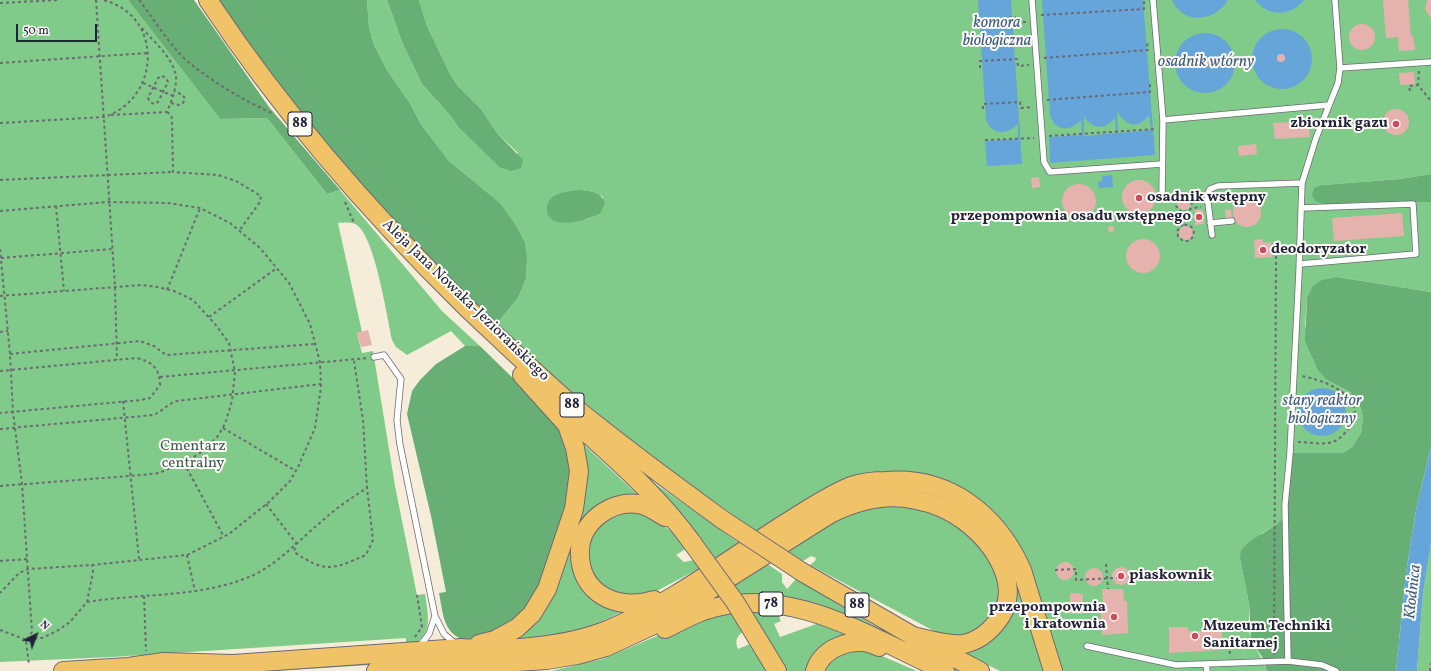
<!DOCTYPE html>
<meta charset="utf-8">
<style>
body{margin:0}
#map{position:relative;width:1431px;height:671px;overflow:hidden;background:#f5edda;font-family:Vollkorn,serif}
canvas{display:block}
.north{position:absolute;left:16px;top:615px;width:40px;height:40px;-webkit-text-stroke:3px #fdfcf7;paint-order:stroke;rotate:42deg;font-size:11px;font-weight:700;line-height:16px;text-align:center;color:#22223b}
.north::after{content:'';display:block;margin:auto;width:14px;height:18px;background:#22223b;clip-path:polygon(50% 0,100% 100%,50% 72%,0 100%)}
.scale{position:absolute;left:16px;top:24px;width:81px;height:18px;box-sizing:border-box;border:2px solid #22223b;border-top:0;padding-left:5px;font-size:12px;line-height:14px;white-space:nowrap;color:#22223b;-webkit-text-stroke:3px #fdfcf7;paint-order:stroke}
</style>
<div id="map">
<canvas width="1431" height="671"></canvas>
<div class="north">N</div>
<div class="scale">50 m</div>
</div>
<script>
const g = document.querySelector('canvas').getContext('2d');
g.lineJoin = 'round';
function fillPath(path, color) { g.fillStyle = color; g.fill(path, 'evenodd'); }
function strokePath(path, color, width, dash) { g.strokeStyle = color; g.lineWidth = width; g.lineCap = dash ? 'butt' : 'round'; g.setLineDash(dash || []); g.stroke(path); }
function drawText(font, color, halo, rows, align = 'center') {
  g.font = font + ' Vollkorn,serif'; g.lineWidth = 4; g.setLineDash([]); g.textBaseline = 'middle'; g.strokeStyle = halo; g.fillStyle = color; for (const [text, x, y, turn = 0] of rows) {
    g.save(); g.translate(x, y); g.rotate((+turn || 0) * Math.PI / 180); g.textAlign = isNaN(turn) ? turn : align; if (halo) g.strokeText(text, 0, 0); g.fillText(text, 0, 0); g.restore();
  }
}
const green = new Path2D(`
 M0,0h128l92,119 47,-1 60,76 13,-4 102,121 38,35h-15l-14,-15 -44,24 -11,-8 -4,-7c-5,-24 -17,-100 -34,-114 -5,-5 -14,-3 -20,-3l24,109 -5,1 5,20 11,-2 22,135 22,109 8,-1c3,20 10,48 -19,51v-7l-294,19 -112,5z
 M367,0h20l15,42 20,42 28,31 9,13 40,39 19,-14 -21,-20 -16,-24 -23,-23 -7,-10 -24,-50 -8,-26h1012v174l-31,5 -78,6 22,18 29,-1h58v90l-94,-15 -30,21 -2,28 22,54 23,12 9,11 4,14 -2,16 -9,14 -9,6 -18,1 -40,51 -3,14 -6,6 -14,8 -22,26 9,44v29l18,39h-206l-32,-102 -138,-95 -134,58 -119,-85 -144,-120 24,-29 8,-19 1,-19 -28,-58 -50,-41 -29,-38 -9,-18 -24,-35 -13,-25 -5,-17zM581,190l13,2 9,5 -3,17 -13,5 -28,3z
 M591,429l66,56 82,58 -26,16z
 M582,443l57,53 -16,1 -49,62 50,52 -35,16 -38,8 -36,4z
 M883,486c51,0 99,21 125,67 18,31 28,83 39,118h-47l-39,-19 1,-2c18,-4 33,-12 43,-29 11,-20 10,-41 0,-61 -23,-43 -65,-69 -115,-68 -45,1 -84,31 -121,54 -46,29 -92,61 -141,85 -34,17 -70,22 -108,25l-247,15 -1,-2 1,-5 248,-14 33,-3 47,-11 54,-26 168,-104 36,-16z
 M903,504c26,8 51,14 71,34 5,6 19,23 22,30 10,26 -3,63 -33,68 -10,1 -18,-1 -27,-4l-126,-67 5,-4 1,-3 -5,-2 -8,5 -17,-11 44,-28 38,-15z
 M627,510l25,6 26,21 9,11 -11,7 8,7 10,-2 6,8 -47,25 -24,6 -29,-12 -11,-20 -2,-10 3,-18 10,-16z
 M1431,544v127h-14l6,-79z
 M766,563l16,11v8l5,7 9,-10 82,49 84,43h-8l-34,-15 -180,-58 -8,-14z
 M747,609l30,4 4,8 -7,3 6,13 42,-15 26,12 -40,37h-23z
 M730,612l12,20c-6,6 -7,9 -4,17l14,-6 17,28h-218l52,-12 82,-35z
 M857,649l18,4 42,18h-93c4,-15 20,-20 33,-22z`);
const forest = new Path2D(`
 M128,0h66l75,107 71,83 -13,4 -60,-76 -47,1z
 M217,0h150l2,28 5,17 13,25 24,35 9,18 29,38 50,41 16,22 10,19 2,17 -1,19 -8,19 -24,29 -137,-146 -94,-117z
 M387,0h32l8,26 24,50 7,10 23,23 16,24 26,27 -2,8 -10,3 -12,-4 -40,-39 -9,-13 -28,-31 -20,-42z
 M1431,174v28h-58l-49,2 -9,-3 -3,-6 2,-7 8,-3 78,-6z
 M581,190c11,1 20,2 24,13l-5,11c-12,5 -30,11 -42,8 -15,-3 -14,-22 -2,-27 8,-4 16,-4 25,-5z
 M1337,277l94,15v155l-15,63 -10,63 -10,98h-129l-5,-14 -11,-18 -2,-36 -9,-44 1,-9 9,-9 26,-16 6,-6 8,-66h53l9,-6 9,-14 2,-16 -4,-14 -9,-11 -23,-12 -9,-10 -13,-29 2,-43 6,-12 9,-6z
 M465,346h15l83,81 10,26 -3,43 -22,74 -17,33 -16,17 -12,9 -21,7 -18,4c-21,-7 -21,-27 -25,-47l7,-1 -15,-76 -24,-102 5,-23 8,-11 16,-16z`);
const water = new Path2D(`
 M978,0h33l11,164 -35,2 -2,-25 33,-2v-15c-10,10 -25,13 -32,-4z
 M1042,0h101l12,155 -105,8 -1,-26 33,-2 -1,-15c-10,11 -24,13 -31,-4zM1117,112c9,13 20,19 32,3l2,15 -33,3zM1084,116c7,14 22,14 31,2l1,15 -32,3z
 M1172,0h56c-12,21 -45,26 -56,0z
 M1255,0h49c-13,17 -36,17 -49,0z
 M1252 59a30 30 0 1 1 60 0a30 30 0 1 1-60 0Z
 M1175 63a30 30 0 1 1 60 0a30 30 0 1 1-60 0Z
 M1112,175l1,12 -14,1 -1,-6 4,-1v-5z
 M1298 412a24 24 0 1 1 48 0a24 24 0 1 1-48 0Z
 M1431,447v97l-8,49 -6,78h-21l10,-98 10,-63z`);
const building = new Path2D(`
 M1383,0h25l3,36h2l2,14 -16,1 -1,-14 -12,1z
 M1427,0h4v18l-6,-9z
 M1349 37a13 13 0 1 1 26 0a13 13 0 1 1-26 0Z
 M1277 58a4 4 0 1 1 8 0a4 4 0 1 1-8 0Z
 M1201 62a4 4 0 1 1 8 0a4 4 0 1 1-8 0Z
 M1414,72l1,12 -15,1 -1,-12z
 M1383 122a13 13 0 1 1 26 0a13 13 0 1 1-26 0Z
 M1308,121l2,16 -35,2 -2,-16z
 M1256,144l1,10 -18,2 -1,-10z
 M1039,177l1,10 -8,1 -1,-10z
 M1122 197a17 17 0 1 1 34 0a17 17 0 1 1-34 0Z
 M1062 201a17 17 0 1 1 34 0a17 17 0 1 1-34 0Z
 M1177 203a7 7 0 1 1 14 0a7 7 0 1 1-14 0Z
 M1233 213a14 14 0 1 1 28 0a14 14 0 1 1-28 0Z
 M1231,209l1,10 -6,1 -1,-10z
 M1195,210h8l1,14 -9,1z
 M1402,213l2,23 -70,5 -2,-23z
 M1179 233a7 7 0 1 1 14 0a7 7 0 1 1-14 0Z
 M1108 229a3 3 0 1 1 6 0a3 3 0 1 1-6 0Z
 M1263,239v4l8,-1 1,15 -17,1 -1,-18z
 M1126 256a17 17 0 1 1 34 0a17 17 0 1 1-34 0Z
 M368,330l4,15 -11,2 -4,-14z
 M1056 571a9 9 0 1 1 18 0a9 9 0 1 1-18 0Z
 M1112 576a9 9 0 1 1 18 0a9 9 0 1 1-18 0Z
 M1085 577a9 9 0 1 1 18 0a9 9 0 1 1-18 0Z
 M1102,589h21l1,12h3l1,32 -26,2 -2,-33h3z
 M1070,593l13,1 -1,20h-12z
 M1169,627h19v4h34v19l-53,3z`);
const path = new Path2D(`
 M96,0l19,287 2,73
 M139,0c14,18 32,47 48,61 26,21 55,39 85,52
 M0,3l58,-3
 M1041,15l103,-6v-8h2
 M977,24v-4l38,-3v4l11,1
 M1044,58l104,-8 -1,-7h3
 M0,63l148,-10
 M980,68v-7l37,-2 1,7 11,-1
 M1419,71l-1,14 13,16
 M162,76l4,2 2,4 -10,20 -4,2 -4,-2 -2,-4 10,-20z
 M143,83l30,13
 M1410,91l-1,-5 9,-1
 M1047,100l103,-8v-7h2
 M171,103l8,2 4,-2 2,-4 -2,-4 -9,-4
 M983,109v-5l37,-2 1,6 12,-1
 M167,112l4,3 1,4 1,53 45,3 18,6 25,15 -1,6 -21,29
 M111,115l56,-3c4,-10 8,-20 9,-30 2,-21 -24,-42 -36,-56
 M0,123l104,-6c57,-18 60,-102 -1,-117
 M1049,136l107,-7
 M985,140l49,-2
 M0,180l173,-8
 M1170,195l8,3
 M345,202l9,21
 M56,206l8,85
 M0,211l109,-9 59,1 32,5 30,15 30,25 29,35 21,41 10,38 1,25 -6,41 -17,39 -8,14 -21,21 -40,32 -42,21 -95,10 -64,4 -9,4 -19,20
 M1182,212l-6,-6v-5l5,-6h4l6,3 1,10
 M1183,224l-6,7 1,5 5,5h6c5,-4 7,-11 1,-15l-7,-2 -1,-12 6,-1 4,-3 9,-1
 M0,249l10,105 3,58 9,72 10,148 -6,9 3,24
 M1,258l112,-9
 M167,290l33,-82
 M0,296l142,-11 15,2 17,4 19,9 22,24 14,19 6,29 -3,29 -7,23 -7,12 -15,15 -14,9 -30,13 -17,2 -142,11
 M209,317l68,-49
 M0,332l8,-1
 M10,354l130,-13 14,5 12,9 149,-11
 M0,371l136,-13c16,3 24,11 24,27l-10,13 -9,2 -141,13
 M160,377l208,-19
 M123,401l16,158
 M223,428l73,43
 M0,429l153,-14c9,-3 14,-11 24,-14l144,-17
 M1298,442c11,0 26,4 37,-1 5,-2 12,-10 15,-15 20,-29 -28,-47 -49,-50
 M184,463l40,74
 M266,504l30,39 -2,9c32,21 37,18 72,3l7,-15 -6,-52
 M187,555l8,36
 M0,561l28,-2
 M1106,564l2,25
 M1055,570l21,-1v11l55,-3
 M144,596l2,55
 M87,602c54,-9 111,-4 162,-25 27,-11 49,-36 72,-55 14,-13 30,-24 46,-34l-4,-68 -9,-59
 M0,630l24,9 18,-1 15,-7 13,-9 17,-20 6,-30 -1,-7
 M415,637l7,-10 -5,-32
 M1222,641l7,-1 1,17
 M1274,655l2,-403 17,-1
 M1430,671l1,-8`);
const service = new Path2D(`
 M1032,0l12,162 6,10 112,-8
 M1153,0l10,120 -1,77
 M1340,68l91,-6
 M1163,120l166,-15
 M1210,223l22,-2
 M1212,235l-5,-40 3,-6 8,-3 84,-3 14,-45 22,-55 2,-15 -5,-68
 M1300,264l116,-10 -3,-50 -112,4
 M374,357l10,-2 17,24 -4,41 3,25 35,171 9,18 12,10
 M420,646l9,-12 6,-18
 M1087,646l89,19 112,-4 34,4 14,6
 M1288,661l-3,-156 5,-52 9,-181 3,-89
 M1206,664l1,7`);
const primary = new Path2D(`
 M208,0c74,112 163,214 259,308 35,33 70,67 106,98 49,40 99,77 150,114
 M570,418c43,39 89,78 123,126
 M802,572l111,64 67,35
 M654,600c-37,12 -76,-7 -74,-50 1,-28 31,-50 58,-46 10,1 18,8 27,13
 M665,629c12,-6 25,-13 38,-18 87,-29 167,27 242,60
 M757,638l20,33
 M479,644l16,-4 22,-12 15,-14 15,-25 27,-80 5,-38 -4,-23 -8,-23 -45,-50
 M63,671l65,-4 36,-5 69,2 228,-16c42,4 107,-2 146,-18 61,-25 118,-68 174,-104 23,-14 45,-30 70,-40 12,-4 23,-5 35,-5 63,-5 111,33 136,89l31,101
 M376,671l171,-11 30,-5 29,-8 50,-23 174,-110c26,-13 57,-21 86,-14 16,3 33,10 47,20 30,22 63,68 33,103 -8,10 -19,18 -32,21 -16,2 -36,-5 -51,-8
 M815,671c6,-20 28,-30 48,-29 5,0 11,3 16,5`);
const primaryBridge = new Path2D(`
 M723,520l79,52
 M693,544l42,58 22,36`);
const markers = [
 [1396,124,4,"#d1495b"],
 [1139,198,4,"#d1495b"],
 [1199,217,4,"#d1495b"],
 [1263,250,4,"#d1495b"],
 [1121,576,4,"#d1495b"],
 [1114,617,4,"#d1495b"],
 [1195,636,4,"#d1495b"]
];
const shields = [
 [300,124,24],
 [572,405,24],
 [771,604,24],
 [857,605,24]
];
const shieldNames = [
 ["88",300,124],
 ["88",572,405],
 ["78",771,604],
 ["88",857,605]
];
const poiNames = [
 ["zbiornik gazu",1388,124,"right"],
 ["osadnik wstępny",1147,198],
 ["przepompownia osadu wstępnego",1191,217,"right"],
 ["deodoryzator",1271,250],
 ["piaskownik",1129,576],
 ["przepompownia",1106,608,"right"],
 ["i kratownia",1106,625,"right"],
 ["Muzeum Techniki",1203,627],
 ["Sanitarnej",1203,644]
];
const streetNames = [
 ["Aleja Jana Nowaka-Jeziorańskiego",465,301,44]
];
const parkNames = [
 ["Cmentarz",193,447],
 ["centralny",193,464]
];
const waterNames = [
 ["komora",997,24],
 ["biologiczna",997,42],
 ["osadnik wtórny",1206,63],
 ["stary reaktor",1322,402],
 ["biologiczny",1322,420],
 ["Kłodnica",1414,592,-84]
];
fillPath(green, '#80cb89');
fillPath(forest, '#68af75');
fillPath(water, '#66a5d9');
fillPath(building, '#e6b2ae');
strokePath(service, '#6c6973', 7);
strokePath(primary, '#6c6973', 20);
strokePath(path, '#6c6973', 2, [3, 3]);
strokePath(service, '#fff', 5.5);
strokePath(primary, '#f1c369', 18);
strokePath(primaryBridge, '#6c6973', 20, []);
strokePath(primaryBridge, '#f1c369', 18);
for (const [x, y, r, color] of markers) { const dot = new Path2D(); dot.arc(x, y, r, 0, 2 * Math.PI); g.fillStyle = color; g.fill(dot); strokePath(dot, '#fdfcf7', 1.5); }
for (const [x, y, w] of shields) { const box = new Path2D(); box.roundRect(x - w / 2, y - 12, w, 24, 3); g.fillStyle = '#fdfcf7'; g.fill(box); strokePath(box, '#22223b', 1); }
drawText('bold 14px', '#22223b', null, shieldNames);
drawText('bold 15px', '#22223b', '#fdfcf7', poiNames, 'left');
drawText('15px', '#22223b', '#fdfcf7', streetNames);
drawText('15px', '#435d56', '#fdfcf7', parkNames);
drawText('italic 16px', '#415d82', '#fdfcf7', waterNames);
</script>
